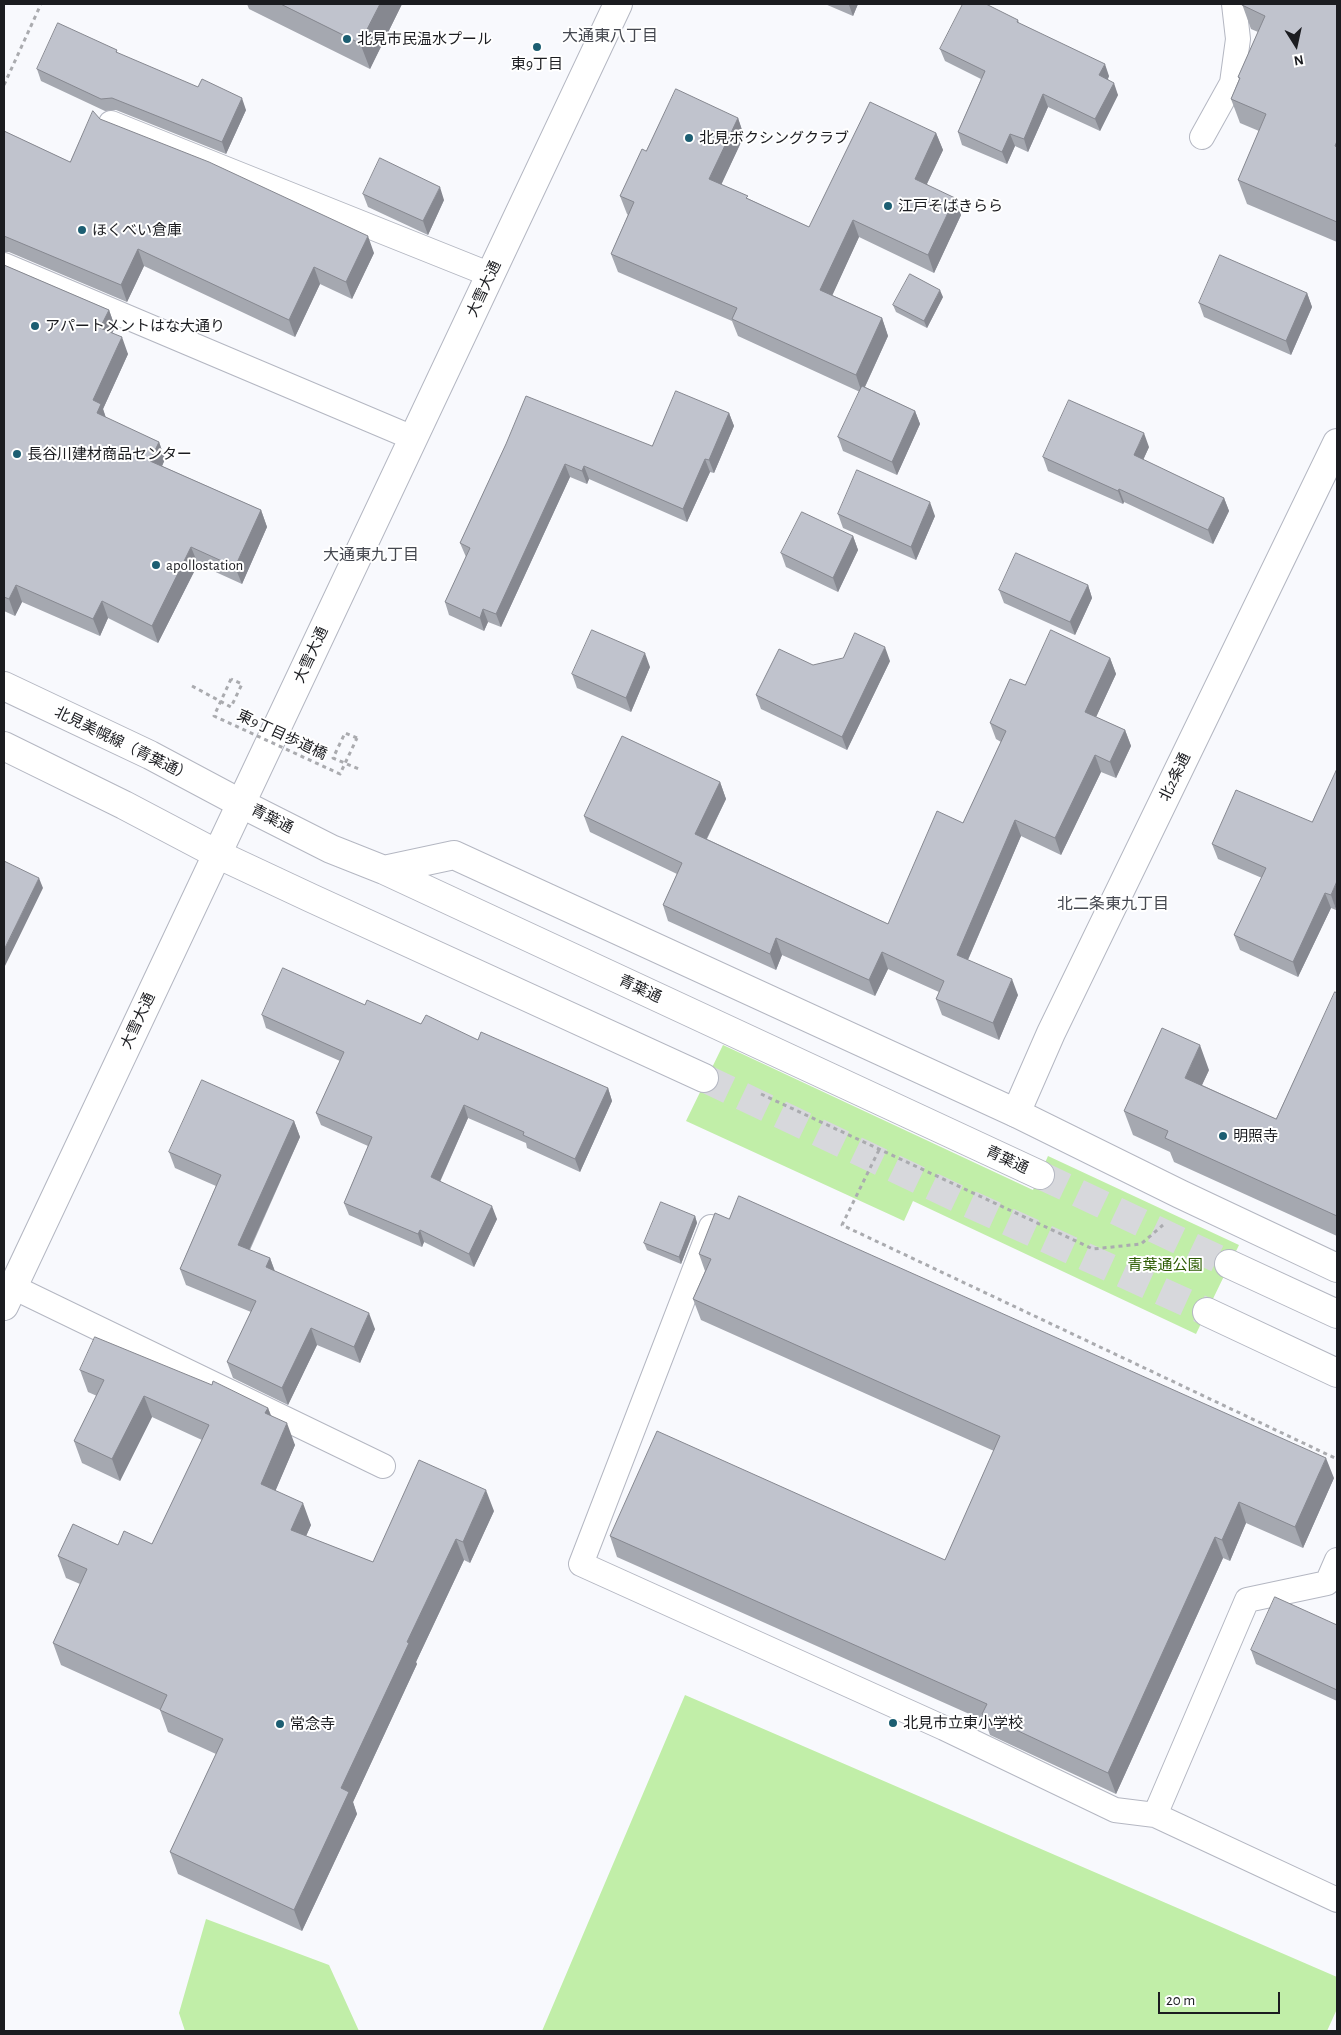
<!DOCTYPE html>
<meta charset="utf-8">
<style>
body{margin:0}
#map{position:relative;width:1341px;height:2035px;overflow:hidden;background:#f8f9fd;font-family:"Alegreya Sans",sans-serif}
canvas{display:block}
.frame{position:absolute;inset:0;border:5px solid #1b1c20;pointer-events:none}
.north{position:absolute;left:1271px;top:20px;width:50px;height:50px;-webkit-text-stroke:4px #fff;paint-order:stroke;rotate:170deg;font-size:14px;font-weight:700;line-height:20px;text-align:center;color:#1b1c20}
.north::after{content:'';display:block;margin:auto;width:18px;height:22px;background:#1b1c20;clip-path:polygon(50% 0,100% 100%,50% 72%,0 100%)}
.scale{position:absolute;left:1158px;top:1992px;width:122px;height:22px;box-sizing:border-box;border:2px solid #1b1c20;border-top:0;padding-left:6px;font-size:15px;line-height:18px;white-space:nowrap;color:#1b1c20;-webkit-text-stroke:4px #fff;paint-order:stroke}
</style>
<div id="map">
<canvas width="1341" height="2035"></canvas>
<div class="frame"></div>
<div class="north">N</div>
<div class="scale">20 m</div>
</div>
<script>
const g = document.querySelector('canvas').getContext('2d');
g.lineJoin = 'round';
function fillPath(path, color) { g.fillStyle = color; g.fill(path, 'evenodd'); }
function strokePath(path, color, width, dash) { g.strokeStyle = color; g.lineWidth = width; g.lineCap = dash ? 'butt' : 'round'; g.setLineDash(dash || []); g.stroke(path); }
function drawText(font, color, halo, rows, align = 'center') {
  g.font = font + ' "Alegreya Sans","Noto Sans JP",sans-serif'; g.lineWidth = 4; g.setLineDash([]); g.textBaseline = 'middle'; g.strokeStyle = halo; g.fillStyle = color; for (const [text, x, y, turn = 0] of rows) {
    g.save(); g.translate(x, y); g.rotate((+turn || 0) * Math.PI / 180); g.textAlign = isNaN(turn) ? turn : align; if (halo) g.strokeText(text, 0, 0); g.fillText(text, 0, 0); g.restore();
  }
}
const green = new Path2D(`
 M723,1045l310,145 15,-34 191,89 -43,89 -283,-133 -9,20 -218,-100z
 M685,1695l652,282v32l-10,22h-785z
 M206,1919l123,46 30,66h-174l-6,-18z`);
const tertiaryTunnel = new Path2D(`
 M704,1078l259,123 244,111
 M1040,1175l189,89`);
const path = new Path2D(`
 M4,85l37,-81
 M192,686l39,21 11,-23 -11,-5
 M357,738l-12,-5 -12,25 28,12
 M761,1094l332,155 48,-5 22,-19
 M879,1150l-37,75 495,234`);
const service = new Path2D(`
 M111,123l380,152
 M1202,137l30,-54 6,-44 -4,-35
 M4,265l409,173
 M711,1227l-130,337 363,164 171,82 40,5
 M13,1287l370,179
 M1337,1560l-10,23 -80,17 -92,215 182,85`);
const minor = new Path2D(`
 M1016,1113l35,-80 286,-590`);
const tertiary = new Path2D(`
 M240,803l91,46 53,21 656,305
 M217,854l94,44 393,180
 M384,870l70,-15 562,258 164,81 157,74
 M1229,1264l108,50
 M1207,1312l130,61`);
const secondary = new Path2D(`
 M4,686l146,69 90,48
 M4,746l120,59 93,49`);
const trunk = new Path2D(`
 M4,1306l614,-1302`);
const pathBridge = new Path2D(`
 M231,679l-17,37 126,58 17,-36`);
const wall = new Path2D(`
 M247,4h155l-32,65 -121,-60z
 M825,4h33l-5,12z
 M1242,4h95v238l-90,-38 -9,-24 21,-49 -19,-8 -9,-24 8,-20 -1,-2 20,-45 -7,-3z
 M1018,20l1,3 90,53 -1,3 10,16 -18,36 -52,-24 -20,45 -13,-6 -8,18 -45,-19 -4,-13 23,-53 -36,-18 -5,-12z
 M117,50v3l129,57 -20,44 -110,-44 -11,1 -64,-30 -4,-12z
 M738,118l6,18 -23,48 28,15 60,28 127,-94 7,17 -16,34 34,31 -27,58 -75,-36 -27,58 50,23 6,18 -23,51 50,24 5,13 -23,51 -54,-24 -5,-14 22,-45 -122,-56 -6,-15 -114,-49 -7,-18 17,-39 -1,-1 -7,-18 26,-45z
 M100,119l274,134 -22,46 -32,-15 -25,53 -151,-71 -17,36 -118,-50h-5v-121l66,31z
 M363,194l81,6 -16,35 -60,-28z
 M4,265l105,45 6,17 -3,6 16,21 -25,55 3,9 53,24 6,17 -3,7 99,44 6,17 -25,57 -44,-20 -40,79 -50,-25 -8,18 -78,-34 -7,14 -11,-5z
 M1307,293l5,14 -21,48 -87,-38 -5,-14z
 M943,297l-16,31 -31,-16 -3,-7z
 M729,413l5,13 -20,47 -4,-1 -23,50 -98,-43 -2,5 -17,-7 -69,150 -13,-5 -4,9 -35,-16 -4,-13 21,-45 -6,-14 46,-99 146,2z
 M1149,447l-6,13 81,38 5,13 -16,33 -89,-42 -1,2 -75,-33 -5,-14z
 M838,514l97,2 -19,44 -73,-32z
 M853,536l5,14 -20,42 -52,-25 -5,-14z
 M1088,585l4,13 -17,37 -71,-32 -5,-13z
 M1110,658l6,16 -20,43 29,13 6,16 -15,32 -15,-6 -40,83 -40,-19 -53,124 50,35 -19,45 -57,-25 -6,-16 3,-7 -51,-23 -13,27 -93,-41 -6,15 -108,-49 -5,-16 14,-31 -87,-42 -6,-16 136,-34 6,17 -19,40 181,85 75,-101 38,-81 -5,-3 -6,-16 35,-38z
 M890,661l-43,89 -86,-41 -5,-14 57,-30z
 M650,667l-19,45 -54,-24 -5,-14z
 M1312,822l24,88 -5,-2 -33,69 -58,-27 -6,-15 28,-57 -44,-19 -6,-15z
 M1337,993v243l-163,-74 -4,-10 -37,-17 -9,-24 85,-41 -7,15 74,34z
 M365,1005l56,19 57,16 130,48 4,13 -32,71 -53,-24 -1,-5 -58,-25 -28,64 57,37 -23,48 -50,-25 -2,5 -73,-32 -5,-12 24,-57 -47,-21 -5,-12 24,-52 -74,-33 -4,-13z
 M294,1121l6,16 -50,113 20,8 5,13 100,58 -15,34 -43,-18 -29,60 -55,-27 -6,-16 24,-50 -65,-27 -6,-16 36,-83 -41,-18 -6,-16z
 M695,1216l2,7 -16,41 -34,-14 -3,-7z
 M699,1254l635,224 -31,70 -57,-25 -16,38 -7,-3 -107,236 -126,-59 -5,-14 -368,-164 -7,-21 335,24 49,-109 -293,-131 -8,-21 12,-28z
 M80,1370l188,38 3,7 24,30 -20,46 36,34 -5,11 67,26 121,-51 -24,52 -6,-3 -48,102 1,2 -64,138 4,12 -55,117 -124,-57 -8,-22 46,-98 -48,-22 -8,-22 -99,-45 -8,-22 27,-59 -14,-6 -8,-22 60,-11 34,-1 50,-104 -50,-23 -32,64 -38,-18 -8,-22 23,-45 -9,-4z
 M1337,1625v76l-81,-37 -5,-14z`);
const shadedWall = new Path2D(`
 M380,4h22l-32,65 -10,-26z
 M849,4h9l-5,12 -4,-11z
 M1105,64l4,12 -5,11 -5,-12z
 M1114,83l4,12 -18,36 -5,-12z
 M1043,94l5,13 -20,45 -4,-13z
 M242,98l4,12 -20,44 -4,-12z
 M738,118l6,18 -28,60 -7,-17z
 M936,133l7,17 -22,46 -6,-17z
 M1010,134l5,12 -8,18 -5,-12z
 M440,187l4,13 -16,35 -5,-14z
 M955,198l6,17 -27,58 -6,-18z
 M853,220l6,17 -32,70 -7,-17z
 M368,236l6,17 -22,46 -6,-17z
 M138,249l6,17 -17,36 -6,-17z
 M314,267l6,17 -25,53 -6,-17z
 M940,290l3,7 -16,31 -3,-7z
 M1307,293l5,14 -21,48 -5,-14z
 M109,310l6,17 -8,18 -7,-17z
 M882,318l6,18 -26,57 -6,-18z
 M122,337l6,17 -25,55 4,12 -4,9 -10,-30z
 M915,411l5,13 -23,51 -5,-13z
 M729,413l5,13 -20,47 -5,-13z
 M1144,433l5,14 -10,22 -5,-14z
 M159,442l6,17 -8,19 -7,-17z
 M705,459l5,13 -23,50 -4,-13z
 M565,464l5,13 -69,150 -5,-13z
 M584,466l5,13 -2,5 -5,-13z
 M1119,489l5,13 -1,2 -5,-13z
 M1224,498l5,13 -16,33 -5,-14z
 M930,502l5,14 -19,44 -5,-13z
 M261,510l6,17 -25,57 -7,-17z
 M853,536l5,14 -20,42 -5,-14z
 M191,547l7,17 -40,79 -6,-17z
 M16,585l6,17 -7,14 -6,-17z
 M1088,585l4,13 -17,37 -5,-13z
 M102,601l6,17 -8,18 -7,-17z
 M483,609l5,13 -4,9 -4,-13z
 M885,647l5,14 -43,89 -5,-13z
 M645,653l5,14 -19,45 -5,-14z
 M1110,658l6,16 -25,54 -6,-16z
 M1125,730l6,16 -15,32 -6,-16z
 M1095,755l6,17 -40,83 -6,-17z
 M720,782l6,17 -25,51 -6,-16z
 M1015,820l6,16 -58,135 -6,-16z
 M39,878l4,10 -39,80v-18z
 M1337,881v27l-1,2 -5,-15z
 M1325,893l6,15 -33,69 -5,-15z
 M776,938l6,17 -6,15 -6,-16z
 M882,952l6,17 -13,27 -6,-16z
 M1012,979l6,16 -19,45 -6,-17z
 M1200,1045l9,25 -15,32 -9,-24z
 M608,1088l4,13 -32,71 -5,-13z
 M464,1105l4,13 -32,72 -5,-13z
 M294,1121l6,16 -56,124 -6,-16z
 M492,1206l5,13 -23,48 -5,-13z
 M695,1216l2,7 -16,41 -2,-7z
 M420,1230l4,12 -2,5 -4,-13z
 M270,1258l6,17 -10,-8z
 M369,1313l6,16 -15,34 -6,-16z
 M311,1328l6,17 -29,60 -6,-17z
 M144,1396l8,21 -32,64 -8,-22z
 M268,1408l8,22 -11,-17z
 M287,1423l8,22 -26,61 -8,-22z
 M1326,1458l8,20 -31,70 -8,-21z
 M486,1490l8,21 -24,52 -7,-21z
 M1239,1502l7,21 -16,38 -8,-21z
 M303,1503l8,22 -12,27 -8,-22z
 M1215,1537l8,21 -107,236 -8,-21z
 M456,1539l8,21 -48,102 1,2 -64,138 4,12 -55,117 -8,-21 47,-122 66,-146z`);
const building = new Path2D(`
 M281,4h99l-20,39z
 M963,4h23l32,16 -1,2 88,42 -6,11 15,8 -19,36 -52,-25 -19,45 -14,-5 -8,18 -44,-20 27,-61 -45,-22z
 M1242,4h95v137l-2,5 2,1v75l-99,-42 28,-66 -35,-15 9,-21 -2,-1 27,-61 -23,-11z
 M58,23l59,27 -1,2 82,35 4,-8 40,19 -20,44 -110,-44 -11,1 -64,-30z
 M676,89l62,29 -29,61 39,17 -2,2 63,29 61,-125 66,31 -21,46 40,19 -27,57 -75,-35 -33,70 62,28 -26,57 -124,-56 5,-11 -126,-54 23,-52 -14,-6 22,-47 4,2z
 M93,111l7,8 109,43 159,74 -22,46 -32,-15 -25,53 -151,-71 -17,36 -117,-49v-105l66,31z
 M380,158l60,29 -17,34 -60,-27z
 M1220,255l87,38 -21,48 -87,-38z
 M4,265l105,45 -9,18 22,9 -29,63 8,4 -4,9 62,29 -9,19 111,49 -26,57 -44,-20 -39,79 -50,-25 -9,18 -77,-34 -7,14 -5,-2z
 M910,274l30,16 -16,31 -31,-16z
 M862,386l53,25 -23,51 -54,-25z
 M676,391l53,22 -20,47 -4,-1 -22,50 -99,-43 -2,5 -17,-7 -69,150 -13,-5 -3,9 -35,-16 25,-54 -10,-5 46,-99 20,-48 126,50z
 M1069,400l75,33 -10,22 90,43 -16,32 -89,-41 -1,2 -75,-34z
 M857,470l73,32 -19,45 -73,-33z
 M802,512l51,24 -20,42 -52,-25z
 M1016,553l72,32 -18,37 -71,-32z
 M592,630l53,23 -19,45 -54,-24z
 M1051,630l59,28 -25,54 40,18 -15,32 -15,-7 -40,83 -40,-18 -58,135 55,24 -19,44 -57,-24 8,-18 -62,-29 -13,28 -93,-42 -6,16 -107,-49 19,-42 -98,-47 38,-80 98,46 -25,52 193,90 49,-113 26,12 43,-92 -16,-8 20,-44 15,6z
 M855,633l30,14 -43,90 -86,-42 23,-46 34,16 30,-7z
 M1337,769v112l-6,14 -6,-2 -32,69 -59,-27 32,-67 -54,-24 24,-54 76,32z
 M4,861l35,17 -35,72z
 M283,968l82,37 2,-5 54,24 5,-9 52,25 3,-8 127,56 -33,71 -52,-24 1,-3 -60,-27 -33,72 61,29 -23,48 -49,-24 -2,4 -74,-31 28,-66 -56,-24 28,-61 -82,-37z
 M1335,992l2,1v223l-172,-78 3,-7 -44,-20 38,-83 38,17 -15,33 91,41z
 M202,1080l92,41 -56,124 32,13 -4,9 103,46 -15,34 -43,-19 -29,60 -55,-26 29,-61 -76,-32 41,-94 -52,-23z
 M739,1196l587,262 -31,69 -56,-25 -17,38 -7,-3 -107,236 -126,-59 5,-10 -377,-168 47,-105 288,129 55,-124 -307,-137 18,-40 -12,-5 16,-41 14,6z
 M661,1202l34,14 -16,41 -35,-14z
 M95,1337l117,48 1,-4 55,27 -3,5 22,10 -26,61 42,19 -12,27 82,32 46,-102 67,30 -23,52 -7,-3 -49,103 2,1 -68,145 8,4 -55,118 -124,-58 53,-113 -63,-29 7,-15 -114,-52 34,-74 -29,-13 15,-32 45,21 6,-14 28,13 57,-119 -65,-29 -32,63 -38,-18 30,-61 -24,-10z
 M1275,1597l62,28v65l-86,-40z`);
const markers = [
 [347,39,5,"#1c5e72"],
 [537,47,5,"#1c5e72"],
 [689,138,5,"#1c5e72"],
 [888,206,5,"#1c5e72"],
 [82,230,5,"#1c5e72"],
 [35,326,5,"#1c5e72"],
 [17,454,5,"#1c5e72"],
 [156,565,5,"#1c5e72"],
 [1223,1136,5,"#1c5e72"],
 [893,1723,5,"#1c5e72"],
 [280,1724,5,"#1c5e72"]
];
const poiNames = [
 ["北見市民温水プール",357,39],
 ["東9丁目",537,64,"center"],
 ["北見ボクシングクラブ",699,138],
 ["江戸そばきらら",898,206],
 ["ほくべい倉庫",92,230],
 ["アパートメントはな大通り",45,326],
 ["長谷川建材商品センター",27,454],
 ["apollostation",166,565],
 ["明照寺",1233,1136],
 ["北見市立東小学校",903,1723],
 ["常念寺",290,1724]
];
const streetNames = [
 ["大雪大通",484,289,-65],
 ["大雪大通",311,655,-65],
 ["東9丁目歩道橋",282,735,25],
 ["北見美幌線（青葉通）",123,744,26],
 ["北2条通",1175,777,-64],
 ["青葉通",272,819,27],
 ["青葉通",640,989,25],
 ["大雪大通",138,1021,-65],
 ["青葉通",1007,1160,25]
];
const parkNames = [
 ["青葉通公園",1165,1265]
];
const neighbourhoodNames = [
 ["大通東八丁目",610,36],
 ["大通東九丁目",371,555],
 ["北二条東九丁目",1113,904]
];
fillPath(green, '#c1eea8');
strokePath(tertiaryTunnel, '#d7d8dc', 28, [28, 14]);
strokePath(service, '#b4b7c2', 26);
strokePath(minor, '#b4b7c2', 30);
strokePath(tertiary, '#b4b7c2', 30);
strokePath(secondary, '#b4b7c2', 30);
strokePath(trunk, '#b4b7c2', 30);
strokePath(path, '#aaabaf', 3, [4, 4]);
strokePath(service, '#fff', 24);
strokePath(minor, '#fff', 28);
strokePath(tertiary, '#fff', 28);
strokePath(secondary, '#fff', 28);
strokePath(trunk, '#fff', 28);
strokePath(pathBridge, '#aaabaf', 3, [4, 4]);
fillPath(wall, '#a5a8b0');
fillPath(shadedWall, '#868890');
fillPath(building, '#c0c3cd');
strokePath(building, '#868890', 1);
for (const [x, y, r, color] of markers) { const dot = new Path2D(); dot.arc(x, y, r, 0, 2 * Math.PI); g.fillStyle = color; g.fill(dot); strokePath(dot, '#fff', 2); }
drawText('15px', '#1b1c20', '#fff', poiNames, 'left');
drawText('15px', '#1b1c20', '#fff', streetNames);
drawText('15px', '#2d5c03', '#fff', parkNames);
drawText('16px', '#454850', '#fff', neighbourhoodNames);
</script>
